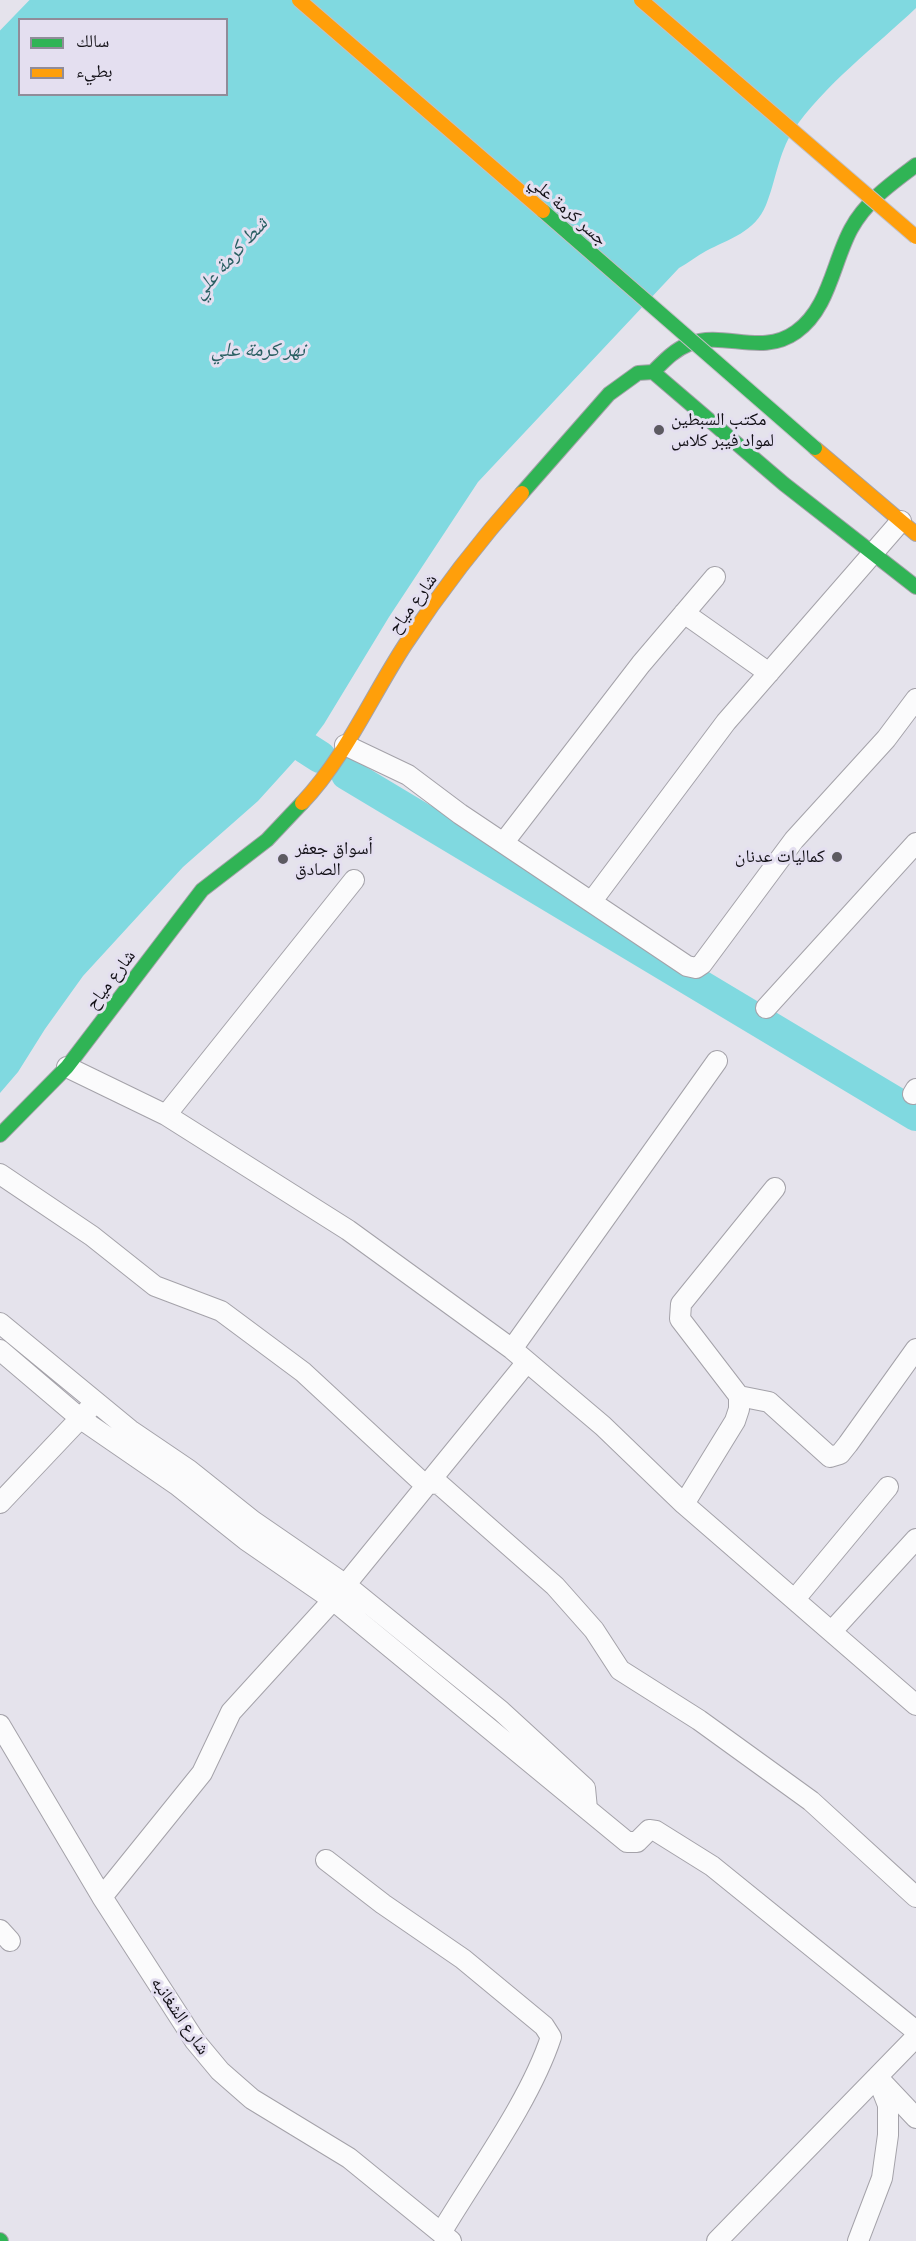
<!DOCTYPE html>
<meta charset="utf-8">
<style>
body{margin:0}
#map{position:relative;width:916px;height:2241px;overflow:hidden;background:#e5e3ec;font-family:"IBM Plex Sans","Noto Naskh Arabic",sans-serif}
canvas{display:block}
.legend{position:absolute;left:18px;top:18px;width:210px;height:78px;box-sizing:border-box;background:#e4dff0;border:2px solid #908c99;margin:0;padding:8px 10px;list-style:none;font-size:18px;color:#121016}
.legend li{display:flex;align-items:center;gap:12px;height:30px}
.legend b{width:30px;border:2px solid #908c99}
</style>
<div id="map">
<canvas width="916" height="2241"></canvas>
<ul class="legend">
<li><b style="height:8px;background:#30b455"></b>سالك</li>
<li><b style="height:8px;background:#ff9f0a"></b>بطيء</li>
</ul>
</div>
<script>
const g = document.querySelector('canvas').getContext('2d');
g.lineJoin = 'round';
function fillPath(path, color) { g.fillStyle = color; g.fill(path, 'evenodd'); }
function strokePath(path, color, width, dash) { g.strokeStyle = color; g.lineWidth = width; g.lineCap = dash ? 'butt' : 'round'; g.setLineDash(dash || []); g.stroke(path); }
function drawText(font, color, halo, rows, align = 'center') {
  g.font = font + ' "IBM Plex Sans","Noto Naskh Arabic",sans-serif'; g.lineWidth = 6; g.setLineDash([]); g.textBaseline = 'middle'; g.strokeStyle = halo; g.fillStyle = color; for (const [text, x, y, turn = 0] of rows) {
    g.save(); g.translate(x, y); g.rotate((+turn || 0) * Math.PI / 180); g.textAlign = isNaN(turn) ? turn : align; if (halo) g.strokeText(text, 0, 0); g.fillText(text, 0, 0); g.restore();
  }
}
const water = new Path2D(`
 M33,0h883v8c-40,38 -93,78 -123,123 -15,23 -17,50 -27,74 -11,27 -37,34 -60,46 -9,5 -18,12 -27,17l-201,214 -89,135 -65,107 -18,24 -48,53 -75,66 -100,109 -38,53 -27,43 -18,21v-1059zM20,20h206v74h-206z`);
const stream = new Path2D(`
 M0,34l33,-34`);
const river = new Path2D(`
 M306,748l14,9
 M347,774l569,341`);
const street = new Path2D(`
 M684,613l85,60
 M345,745l63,30 52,39 227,152 9,2 6,-4 92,-124 92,-101 30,-40
 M504,842l137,-178 74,-87
 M592,901l134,-179 175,-201
 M766,1008l150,-165
 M67,1067l99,48 182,115 164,119 91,77 81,78 232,201
 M913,1094l3,-5
 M166,1115l188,-235
 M0,1174l92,62 63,50 66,25 82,61 120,111 16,1 116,102 39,44 26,40 79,50 112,81 105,96
 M0,1323l130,107 59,40 64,51 93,64 155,126 84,77 2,21
 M512,1349l205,-288
 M0,1350l81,69 96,66 69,55 87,60 194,-238
 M739,1396l30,6 61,55 10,-3 8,-10 68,-95
 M0,1503l89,-94
 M684,1504l51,-83 4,-12v-13l-59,-77 1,-15 94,-116
 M795,1599l93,-112
 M832,1631l84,-92
 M0,1725l102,172 93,144 25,30 32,28 97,59 102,83
 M326,1860l57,44 80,55 81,67 7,11c-21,64 -75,137 -110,196
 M102,1897l100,-124 29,-61 102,-112 294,242h10l12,-12 7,1 56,35 204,165
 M0,1930l10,11
 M883,2083l33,35
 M717,2241l199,-204
 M858,2241l24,-63 6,-43v-30l-11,-28`);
const fast = new Path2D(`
 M653,372c11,-11 21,-22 36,-28 35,-14 72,13 107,-12 33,-23 37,-70 55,-103 15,-28 41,-46 65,-64
 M522,493l87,-99 29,-21 15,-1 131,112 132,103
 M0,1135l67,-68 135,-177 65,-50 35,-37
 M0,2240l1,1`);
const slow = new Path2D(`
 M815,448l101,86
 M302,803c43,-45 69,-106 103,-158 35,-53 75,-105 117,-152`);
const fastBridge = new Path2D(`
 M543,211l272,237`);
const slowBridge = new Path2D(`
 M299,0l244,211
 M641,0l275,237`);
const markers = [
 [659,430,6,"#5c5a61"],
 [837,857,6,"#5c5a61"],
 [283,859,6,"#5c5a61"]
];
const streetNames = [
 ["جسر كرمة علي",568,211,41],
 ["شارع مياح",413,604,-54],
 ["شارع مياح",111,980,-53],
 ["شارع الشغانبه",180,2016,56]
];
const poiNames = [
 ["مكتب السبطين",671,420],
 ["لمواد فيبر كلاس",671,441],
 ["أسواق جعفر",295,849],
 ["الصادق",295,870],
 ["كماليات عدنان",825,857,"right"]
];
const waterNames = [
 ["شط كرمة علي",230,258,-48],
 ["نهر كرمة علي",258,350]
];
fillPath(water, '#80d9e0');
strokePath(stream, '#80d9e0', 5);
strokePath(river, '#80d9e0', 32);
strokePath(street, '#a4a2a9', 22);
strokePath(fast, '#a4a2a9', 16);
strokePath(slow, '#a4a2a9', 16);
strokePath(street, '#fbfbfc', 20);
strokePath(fast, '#30b455', 14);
strokePath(slow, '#ff9f0a', 14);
strokePath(fastBridge, '#c2c0c5', 16, []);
strokePath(slowBridge, '#c2c0c5', 16, []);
strokePath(fastBridge, '#30b455', 14);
strokePath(slowBridge, '#ff9f0a', 14);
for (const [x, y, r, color] of markers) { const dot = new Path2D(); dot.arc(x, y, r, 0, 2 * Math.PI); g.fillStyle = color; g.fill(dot); strokePath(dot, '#e4dff0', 2); }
drawText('18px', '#121016', '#e4dff0', streetNames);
drawText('18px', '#121016', '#e4dff0', poiNames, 'left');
drawText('italic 20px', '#295f62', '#e4dff0', waterNames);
</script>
